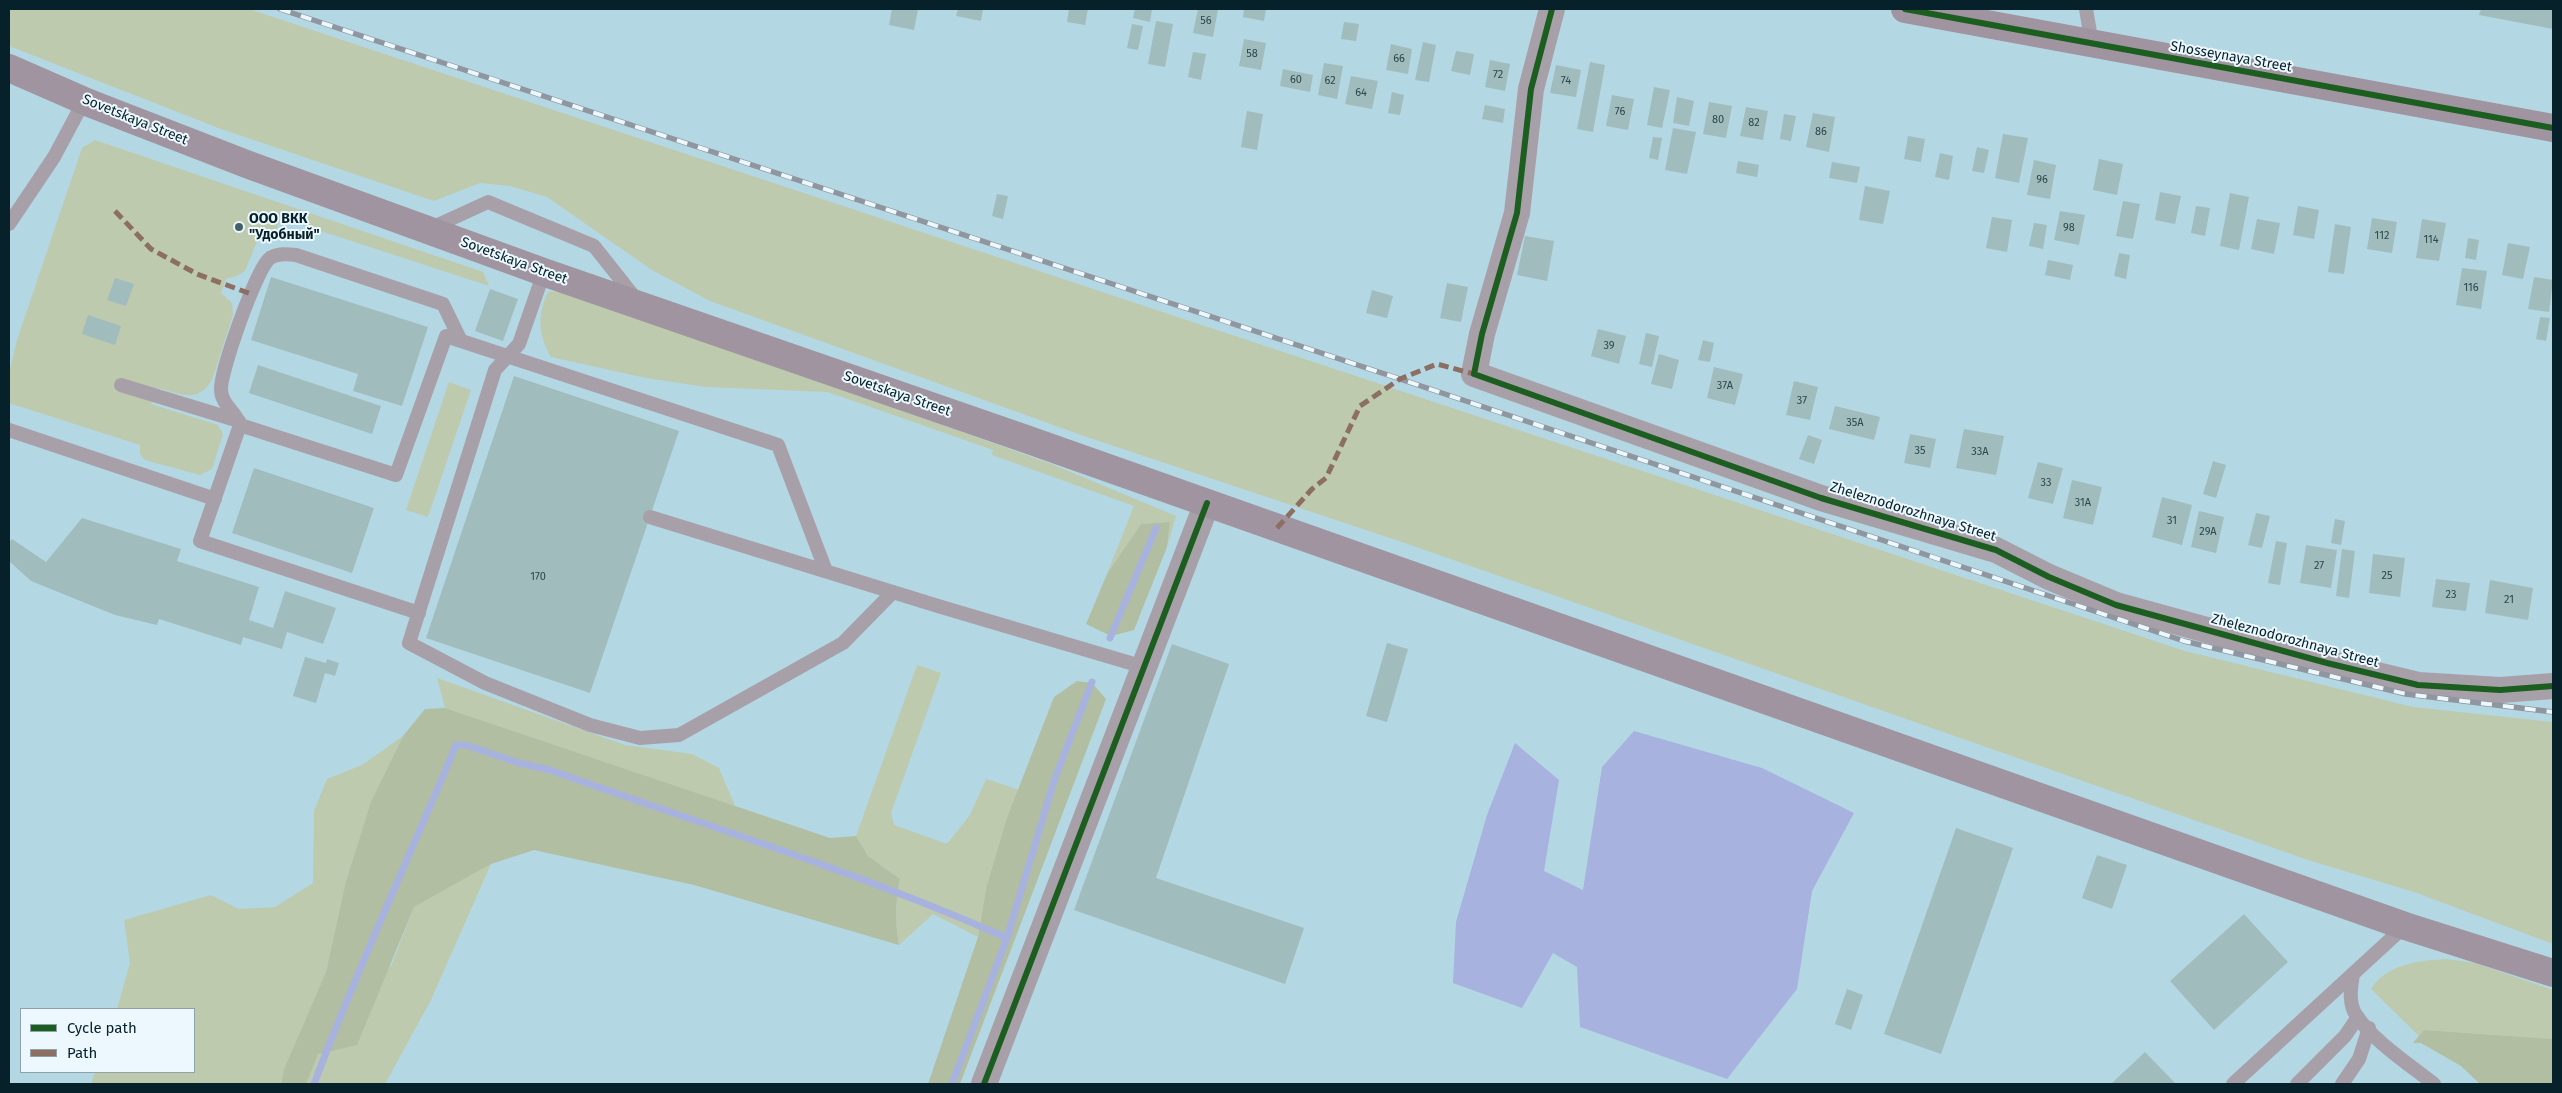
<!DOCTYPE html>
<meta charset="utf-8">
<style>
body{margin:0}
#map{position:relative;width:2562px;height:1093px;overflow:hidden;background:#b4d7e4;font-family:"Fira Sans",sans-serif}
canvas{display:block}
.frame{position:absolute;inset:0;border:10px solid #06212a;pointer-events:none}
.legend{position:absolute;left:20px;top:1008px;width:175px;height:65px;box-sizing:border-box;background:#ecf8fd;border:1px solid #90a2a9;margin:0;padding:6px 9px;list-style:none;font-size:15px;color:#06212a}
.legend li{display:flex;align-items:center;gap:10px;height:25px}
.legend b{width:25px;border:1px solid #90a2a9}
</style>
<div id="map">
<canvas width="2562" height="1093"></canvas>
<div class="frame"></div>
<ul class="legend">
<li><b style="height:6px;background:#1b5e20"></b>Cycle path</li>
<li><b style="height:6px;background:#8d6e63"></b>Path</li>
</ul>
</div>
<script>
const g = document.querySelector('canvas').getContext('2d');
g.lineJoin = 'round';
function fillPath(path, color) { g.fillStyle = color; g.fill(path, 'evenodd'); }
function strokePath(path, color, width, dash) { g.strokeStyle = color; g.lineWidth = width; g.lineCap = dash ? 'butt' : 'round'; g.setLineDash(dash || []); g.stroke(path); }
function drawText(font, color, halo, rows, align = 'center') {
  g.font = font + ' "Fira Sans",sans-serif'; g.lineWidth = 4; g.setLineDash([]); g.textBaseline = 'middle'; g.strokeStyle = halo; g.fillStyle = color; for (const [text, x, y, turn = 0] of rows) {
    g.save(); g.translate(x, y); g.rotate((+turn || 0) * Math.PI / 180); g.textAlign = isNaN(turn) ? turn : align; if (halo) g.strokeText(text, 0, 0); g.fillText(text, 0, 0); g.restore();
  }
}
const green = new Path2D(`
 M9,9h240l1936,642 228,56 140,15v222l-139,-52 -106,-32 -903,-317 -324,-108 -371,-134 -58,-31 -105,-73 -37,-11 -30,-3 -46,18 -213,-72 -212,-83z
 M95,140l388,132 6,14 -208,-68 -6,15 -13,-4 -17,42 -8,5 -11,3 -5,14 11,10 1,12 -21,65c-15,24 -31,14 -54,8l-7,16 67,21 5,9 -11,35 -12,6 -55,-15 -5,-6v-9l-131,-42v-30l8,-33 65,-192z
 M570,291l484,174 122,51 -9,31 3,-25 -29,2 -34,50 27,-68 -142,-51 1,-5 -165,-58 -122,-5 -60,-9 -95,-21c-13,-22 -14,-42 -3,-65z
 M449,382l22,8 -43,127 -22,-7z
 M917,665l24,8 -50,140 3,12 53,19 23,-29 16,-36 33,11 -33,99 -8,48 -45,-23 -34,31c-4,-23 -4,-43 1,-66l-32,-23 -12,-20z
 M437,678l188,67 67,9 27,14 16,38 -290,-98z
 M403,736l-32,67 -25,78 -20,91 -42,97 -3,15h-190l4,-12h99v-63h-77l13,-46 -6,-43 87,-25 28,14 36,-2 38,-24 1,-72 13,-32 35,-14z
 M491,864l-60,136 -46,84h-79l11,-30 75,-90 22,-57z
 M2446,959l29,4 78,27v49l-129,-9 -5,6 -48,-47c16,-25 47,-28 75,-30z`);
const forest = new Path2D(`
 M1170,522l-3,25 -33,83 -23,6 -25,-12 21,-50 34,-50z
 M1077,681l15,2 14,16 -146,385h-32l50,-147 8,-48 21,-71 47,-121z
 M445,708l385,130 26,-2 12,20 32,23c-5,23 -5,43 -1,66l-205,-60 -160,-35 -43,14 -77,43 -57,138 -39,9 -12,30h-25l3,-15 42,-97 20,-91 25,-79 32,-66 22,-27z
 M2424,1030l129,9v45h-73l-19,-18 -40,-23h-8z`);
const water = new Path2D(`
 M1634,731l128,37 92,45 -42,78 -15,98 -70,90 -147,-52 -3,-60 -24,-14 -31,55 -69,-25 3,-61 31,-107 28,-72 44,37 -15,91 39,19 19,-123z`);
const stream = new Path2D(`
 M1110,638l46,-110
 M314,1084c43,-115 95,-226 142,-339h10l53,18 31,7c153,55 309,102 457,168
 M952,1084l55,-146 48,-160 37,-96`);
const building = new Path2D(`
 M892,9h26l-4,21 -25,-5z
 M958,9h25l-2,12 -25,-5z
 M1069,9h19l-3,16 -18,-3z
 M1135,9h17l-2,13 -17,-4z
 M1198,9h20l-5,28 -20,-4z
 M1244,9h22l-2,12 -21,-4z
 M2481,9h72v20l-74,-14z
 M1156,21l17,3 -8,43 -17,-3z
 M1344,22l15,2 -3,17 -15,-2z
 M1132,24l11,2 -5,24 -11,-2z
 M1244,39l22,4 -5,27 -22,-4z
 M1423,42l13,3 -7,37 -14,-2z
 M1391,44l21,5 -4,25 -22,-4z
 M1456,51l18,3 -4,21 -19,-4z
 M1193,52l13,2 -5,26 -13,-3z
 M1490,60l20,4 -5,27 -20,-4z
 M1590,62l15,3 -12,67 -16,-3z
 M1324,63l19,3 -6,33 -19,-4z
 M1556,65l25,5 -5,27 -26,-4z
 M1283,69l30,6 -3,17 -30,-6z
 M1351,76l27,5 -6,28 -27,-5z
 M1654,87l16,3 -8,38 -15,-3z
 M1392,92l12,3 -4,20 -12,-2z
 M1612,95l22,4 -6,31 -22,-4z
 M1677,97l17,4 -5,25 -16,-3z
 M1709,102l23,4 -6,32 -23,-4z
 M1485,105l20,4 -2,14 -21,-4z
 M1746,107l22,4 -5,29 -23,-4z
 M1247,111l16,3 -6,36 -16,-3z
 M1813,113l22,4 -6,35 -23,-5z
 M1784,114l12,2 -5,25 -11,-2z
 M1673,128l23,4 -9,42 -22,-4z
 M2003,134l25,4 -9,45 -24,-5z
 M1908,136l17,3 -4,23 -17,-3z
 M1653,137l9,1 -4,22 -9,-2z
 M1977,147l12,3 -5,23 -12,-2z
 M1940,153l13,3 -4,24 -14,-3z
 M2099,159l24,5 -6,31 -24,-5z
 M2034,160l22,5 -6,34 -23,-4z
 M1738,161l21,4 -2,12 -21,-4z
 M1832,162l28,5 -3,16 -28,-5z
 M1865,186l25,5 -7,33 -24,-4z
 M2160,192l21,4 -6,28 -20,-4z
 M2230,193l19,4 -10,53 -19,-4z
 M997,194l11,2 -5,23 -11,-3z
 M2123,201l17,3 -7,35 -17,-3z
 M2196,206l14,2 -5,28 -14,-3z
 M2298,206l21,4 -5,29 -21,-4z
 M2060,211l25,4 -6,30 -25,-5z
 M1992,217l20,3 -5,32 -21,-4z
 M2372,218l25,4 -5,31 -25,-4z
 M2257,219l23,4 -6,31 -23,-5z
 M2422,219l24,4 -7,38 -23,-3z
 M2034,223l13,2 -4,24 -14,-3z
 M2335,224l16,3 -7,47 -16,-2z
 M1525,236l29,5 -7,40 -30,-6z
 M2468,238l11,2 -3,20 -11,-2z
 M2508,243l22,4 -7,32 -21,-4z
 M2119,253l11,2 -4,24 -12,-3z
 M2048,260l25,5 -3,15 -25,-5z
 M2462,268l25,3 -6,38 -25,-4z
 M271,277l157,50 -26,79 -49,-15 5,-17 -107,-34z
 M2534,277l19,3 -4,32 -21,-3z
 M115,278l19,6 -8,22 -19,-6z
 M1447,283l21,4 -7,35 -21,-4z
 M490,289l28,10 -15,42 -28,-10z
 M1372,290l21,6 -6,22 -21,-5z
 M88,315l33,11 -6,19 -33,-11z
 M2540,317l10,1 -4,23 -10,-2z
 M1598,329l28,7 -7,28 -28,-8z
 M1646,333l13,3 -7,31 -13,-3z
 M1703,340l11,3 -4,19 -12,-2z
 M1659,354l20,6 -7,29 -21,-5z
 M258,365l123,41 -9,28 -123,-41z
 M1714,367l29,7 -8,31 -28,-7z
 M514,376l165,55 -89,262 -164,-55z
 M1794,381l24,6 -8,33 -24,-5z
 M1835,406l45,11 -6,23 -45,-11z
 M1964,429l40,7 -8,39 -40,-7z
 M1910,434l26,5 -6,29 -26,-5z
 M1808,435l14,5 -8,24 -15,-5z
 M2213,461l13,4 -10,33 -13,-4z
 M2038,462l25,6 -10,36 -25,-6z
 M254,468l120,40 -22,65 -120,-40z
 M2072,480l30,7 -9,38 -30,-7z
 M2162,497l30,8 -10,40 -30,-8z
 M2199,511l25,6 -8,36 -25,-6z
 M2256,513l14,3 -8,32 -14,-3z
 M82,518l99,31 -4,12 82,26 -10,33 24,8 12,-37 51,17 -13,36 -36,-12 -5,17 -39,-12 -2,8 -82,-26 -2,6 -42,-10 -84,-34 -22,-20v-18l3,-4 34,23z
 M2335,519l10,2 -4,24 -10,-2z
 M2276,541l11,2 -7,42 -12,-2z
 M2306,545l31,5 -6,38 -31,-5z
 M2342,549l13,2 -6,47 -13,-2z
 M2373,554l32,4 -5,39 -31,-4z
 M2436,579l34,4 -4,28 -34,-4z
 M2490,580l43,8 -5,32 -43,-7z
 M1387,643l21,6 -21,73 -21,-6z
 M1172,644l57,20 -73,214 148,50 -19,56 -211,-74z
 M305,657l21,6 1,-4 12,4 -4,13 -10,-3 -9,30 -23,-7z
 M1956,828l57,20 -72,206 -57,-20z
 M2097,855l30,10 -15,44 -30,-11z
 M2244,914l44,48 -74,68 -44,-49z
 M1847,989l16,6 -12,35 -16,-6z
 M2145,1052l31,32h-65z`);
const lane = new Path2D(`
 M2086,9l6,35
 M9,224l45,-67 30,-56
 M429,229l59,-27 106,44 42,53
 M544,272l-25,72 -24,26 -86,273 76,40 105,42 50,13 39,-3 164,-92 50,-51
 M121,385l118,36
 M240,425l156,50 50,-139 332,109 48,126
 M9,430l206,69
 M650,517l288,89 206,61
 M419,613l-219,-72 40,-116c-4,-14 -19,-20 -19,-36 0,-19 35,-120 49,-131 8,-5 18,-4 26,-3l147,49 18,37
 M2353,974c-2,13 -5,29 3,41 17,26 54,50 78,69
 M2233,1084l172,-158
 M2297,1084l48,-48 13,-19
 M2342,1084l17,-25 10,-31`);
const street = new Path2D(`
 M1552,9l-21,80 -14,124 -35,121 -8,40 347,124 175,52 53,27 67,28 211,58 91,22 82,5 53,-4
 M984,1084l223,-581`);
const secondary = new Path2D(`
 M1905,9l648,119
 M9,68l80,35 160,62 297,108 480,166 1379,487 148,47`);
const rail = new Path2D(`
 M280,9l1120,370 784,262 222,53 147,18`);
const quiet = new Path2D(`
 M115,211l36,38 46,25 54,20
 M1277,528l35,-39 14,-11 34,-72 40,-27 37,-15 37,10`);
const cycleway = new Path2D(`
 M1552,9l-21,80 -14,124 -35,121 -8,40 347,124 175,52 53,27 67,28 211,58 91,22 82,5 53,-4
 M1905,9l648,119
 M984,1084l223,-581`);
const markers = [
 [239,227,5,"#43616b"]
];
const numberNames = [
 ["56",1206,21],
 ["58",1252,54],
 ["66",1399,59],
 ["72",1498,75],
 ["60",1296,80],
 ["62",1330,81],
 ["74",1566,81],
 ["64",1361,93],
 ["76",1620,112],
 ["80",1718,120],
 ["82",1754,123],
 ["86",1821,132],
 ["96",2042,180],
 ["98",2069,228],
 ["112",2382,236],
 ["114",2431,240],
 ["116",2471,288],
 ["39",1609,346],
 ["37А",1725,386],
 ["37",1802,401],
 ["35А",1855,423],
 ["35",1920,451],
 ["33А",1980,452],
 ["33",2046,483],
 ["31А",2083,503],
 ["31",2172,521],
 ["29А",2208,532],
 ["27",2319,566],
 ["25",2387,576],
 ["170",538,577],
 ["23",2451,595],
 ["21",2509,600]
];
const streetNames = [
 ["Shosseynaya Street",2231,57,10],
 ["Sovetskaya Street",135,120,22],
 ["Sovetskaya Street",514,261,20],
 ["Sovetskaya Street",897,394,19],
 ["Zheleznodorozhnaya Street",1913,512,17],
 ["Zheleznodorozhnaya Street",2295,641,15]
];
const poiNames = [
 ["ООО ВКК",249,219],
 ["\"Удобный\"",249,235]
];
fillPath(green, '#bdcaad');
fillPath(forest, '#b1bea1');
fillPath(water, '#a7b2df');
strokePath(stream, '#a7b2df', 7);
fillPath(building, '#a1bcbc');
strokePath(lane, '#a7a0a9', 14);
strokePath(street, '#a7a0a9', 26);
strokePath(secondary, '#9f949f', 28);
strokePath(rail, '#90969f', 5.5);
strokePath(rail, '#ecf8fd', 4, [11]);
strokePath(quiet, '#8d6e63', 5, [10, 5]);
strokePath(cycleway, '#1b5e20', 6);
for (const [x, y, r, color] of markers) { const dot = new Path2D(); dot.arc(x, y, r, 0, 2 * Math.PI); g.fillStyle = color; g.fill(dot); strokePath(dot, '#ecf8fd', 2); }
drawText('11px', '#2d484e', null, numberNames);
drawText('14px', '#06212a', '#ecf8fd', streetNames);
drawText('bold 14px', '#06212a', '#ecf8fd', poiNames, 'left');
</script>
